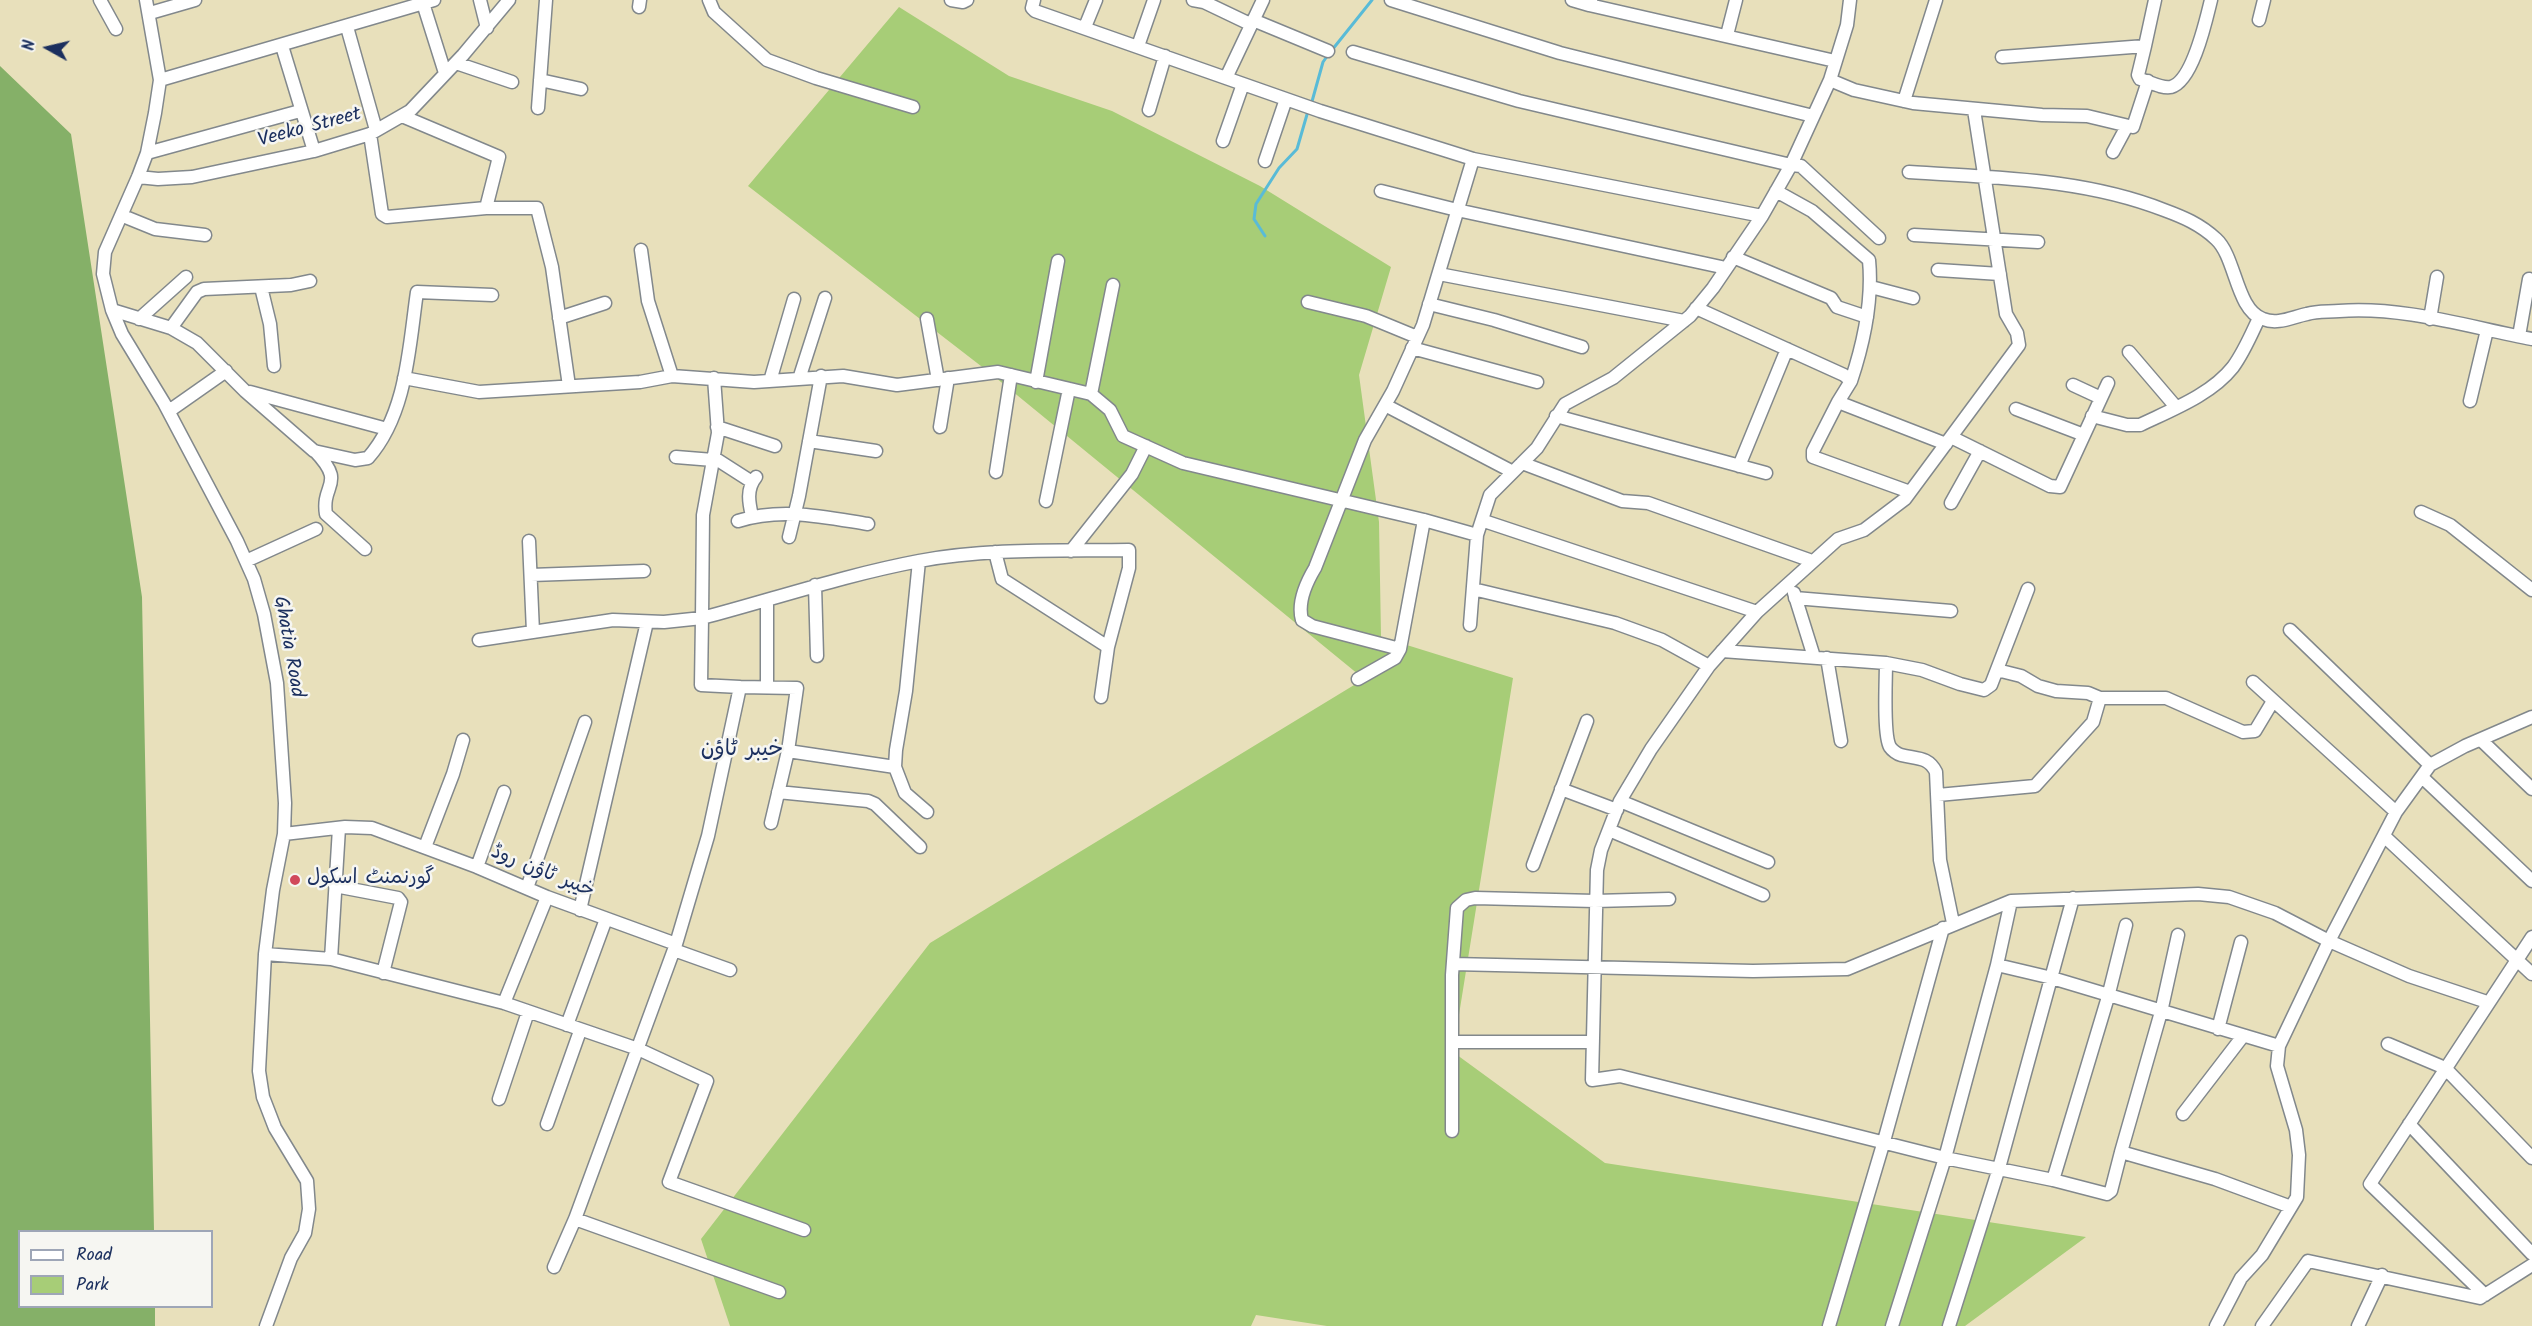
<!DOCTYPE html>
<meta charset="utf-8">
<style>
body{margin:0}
#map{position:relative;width:2532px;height:1326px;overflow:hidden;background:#e8e0bb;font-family:Kalam,sans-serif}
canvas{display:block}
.legend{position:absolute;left:18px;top:1230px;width:195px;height:78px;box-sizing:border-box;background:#f6f6f2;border:2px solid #9ea6b7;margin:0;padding:8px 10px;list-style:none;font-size:18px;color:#1b2f5e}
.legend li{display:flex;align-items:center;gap:12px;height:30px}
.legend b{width:30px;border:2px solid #9ea6b7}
.north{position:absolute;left:18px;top:18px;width:60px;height:60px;-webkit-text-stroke:4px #f6f6f2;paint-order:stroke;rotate:278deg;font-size:16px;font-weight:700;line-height:24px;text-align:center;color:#1b2f5e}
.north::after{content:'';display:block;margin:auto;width:21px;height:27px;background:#1b2f5e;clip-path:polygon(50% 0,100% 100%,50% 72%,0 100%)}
</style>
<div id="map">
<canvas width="2532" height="1326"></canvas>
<ul class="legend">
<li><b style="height:8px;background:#fff"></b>Road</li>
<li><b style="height:16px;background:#a7cd77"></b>Park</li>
</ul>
<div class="north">N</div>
</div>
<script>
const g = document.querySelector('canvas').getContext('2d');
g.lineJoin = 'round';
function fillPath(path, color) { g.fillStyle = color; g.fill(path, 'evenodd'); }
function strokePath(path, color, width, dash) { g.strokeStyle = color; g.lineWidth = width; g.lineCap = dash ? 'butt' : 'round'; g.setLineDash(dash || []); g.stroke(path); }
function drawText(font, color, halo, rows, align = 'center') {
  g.font = font + ' Kalam,"Playpen Sans Arabic",sans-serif'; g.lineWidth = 5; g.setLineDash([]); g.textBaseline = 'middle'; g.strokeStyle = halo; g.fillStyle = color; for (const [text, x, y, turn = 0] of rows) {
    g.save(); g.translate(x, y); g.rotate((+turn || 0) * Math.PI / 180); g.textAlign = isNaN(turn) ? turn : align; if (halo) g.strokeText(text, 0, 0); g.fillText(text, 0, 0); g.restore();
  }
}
const green = new Path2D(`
 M899,7l110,69 103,35 148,75 131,81 -32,108 20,147 2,115 132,41 -60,374 152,111 481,74 -121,89h-638l-71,-11 -5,11h-521l-29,-87 229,-296 434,-264 -374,-306 -242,-187z`);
const forest = new Path2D(`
 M0,66l71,68 71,463 12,634 -134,1v74l135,1v19h-155z`);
const stream = new Path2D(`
 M1332,50l40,-50
 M1311,105l12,-43 5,-7
 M1265,236l-11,-17 2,-15 23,-36 18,-19 11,-38`);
const minor = new Path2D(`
 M100,0l16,29
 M146,0l14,80 -5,33 -8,40 -9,24 -33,75 -2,22 9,36 10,24 42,69 73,138 17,38 10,35 13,69 8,120 -1,31 -11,56 -8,64 -6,117 4,26 12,31 32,53 2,28 -4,24 -14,25 -25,68
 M422,0l23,73
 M480,0l7,28
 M709,0l5,12 53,48 49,18 97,29
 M951,0l12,2 4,-2
 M1034,0l-2,8 3,3 285,100 153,48 289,57
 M1193,0l11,2 46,22
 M1391,0l169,53 253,63
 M1572,0l17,5 2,-5
 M1589,5l246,56
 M639,7l1,-7
 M150,13l45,-13
 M1253,20l75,31
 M2259,20l5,-20
 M347,27l29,103
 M1085,27l11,-27
 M1727,35l9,-35
 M282,46l32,105
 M1138,46l16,-46
 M2145,46l-7,29 2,4c8,2 22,10 31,8 22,-6 35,-67 40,-87
 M1353,52l166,49 272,64 10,1 78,72
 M2002,57l143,-11 10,-46
 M456,63l56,19
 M1226,78l37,-78
 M160,80l274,-80
 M540,80l41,9
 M1830,80l24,10 59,13 129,12 45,1 46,11 15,-46
 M1904,101l32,-101
 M538,108l8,-108
 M1149,110l16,-54
 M1974,110l32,204 11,19 2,12 -114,154 -41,31 -26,9 -81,73 -48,54 -58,83 -31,52 -19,49 -4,20 -5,210 28,-4 325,82 108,22 54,14 4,-3 10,-39
 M402,116l97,41 -13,51
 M370,134l12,80 5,3 99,-9h51l15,59 17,119
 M1223,141l20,-57
 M2113,152l14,-26
 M147,153l153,-42
 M1265,161l21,-62
 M1909,172c86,6 173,6 255,38 19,7 36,14 52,29 20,18 20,71 47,80 15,6 29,-2 44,-5 10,-3 21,-2 32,-3 64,-5 130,16 193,28
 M138,177l20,2 34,-2 122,-26 56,-17 40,-23 53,-56 46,-55
 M1381,191l76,19 269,58
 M1776,191l36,20 57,49c4,41 -5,82 -18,121
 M123,216l32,13 50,6
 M1914,235l124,7
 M641,250l7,51 24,75
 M1733,257l98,41 6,9 30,10
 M1938,270l62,4
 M1439,274l245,47
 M261,287l9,37 4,42
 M1871,287l42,11
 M1308,302l58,14 51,21
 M1429,304l65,16 88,27
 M1696,308l148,67 7,6 -13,21 -25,49v6l97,35
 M112,310l59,18 26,15 48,48 69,60 41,9 13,-2c39,-44 41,-111 49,-166l75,3
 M559,318l46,-15
 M139,319l47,-42
 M927,319l11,61
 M2430,319l7,-42
 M171,328l26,-36 7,-3 87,-4 19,-4
 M2519,336l10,-57
 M1412,348l125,34
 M2129,352l47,55
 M404,378l75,14 161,-10 32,-6 82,6 89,-6 54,9 101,-13 93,22 19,16 13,26 60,27 241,57 53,15
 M714,378l4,55 -15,82 -1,103c72,-19 143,-43 217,-57 69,-13 140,-10 210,-11v18l-21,79 -7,50
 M799,379l26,-81
 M770,381l24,-82
 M1036,382l22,-121
 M2073,385l28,13
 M250,392l137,37
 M1091,394l22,-109
 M2470,401l17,-71
 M1838,402l108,42
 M1385,405l128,67
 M2016,409l68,26
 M169,411l57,-40
 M1556,416l210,57
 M2092,416l35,9h13c31,-15 71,-30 93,-58 11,-15 18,-32 26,-49
 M717,427l58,19
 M940,427l8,-49
 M1951,437l99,49 10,1 48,-104
 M809,441l67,10
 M315,451c32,34 6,32 11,63l39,35
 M676,457l37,3
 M713,457l39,25
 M1522,463l100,38 26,2 164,58
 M1739,466l48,-117
 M996,472l15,-97
 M1046,501l23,-112
 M1951,503l29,-52
 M2421,512l29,13 82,65
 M752,516c-3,-13 -6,-27 4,-39
 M738,521c44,-14 86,-4 130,3
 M1484,521l273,91
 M789,537l10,-41 22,-120
 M529,541l4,91
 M1071,551l61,-77 14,-28
 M995,552l7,27 106,68
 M246,561l70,-32
 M919,561l-13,130 -10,59 -1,17 10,26 22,19
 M531,575l113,-4
 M815,585l2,71
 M1473,589l142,34 47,17 47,26
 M1794,593l20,64
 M1795,598l156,13
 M1470,625l7,-90 13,-40 47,-47 28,-44 48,-26 77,-62 23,-28 49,-72 29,-51 39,-85 17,-55 3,-25
 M2290,630l140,135
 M1400,649l-88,-23 -10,-6c-5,-18 4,-37 13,-52l50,-128 28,-49 30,-66 50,-166
 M1722,651l164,12 36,7 38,14 24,6 7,-5 37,-96
 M1827,658l14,83
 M1886,663c0,16 -3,72 4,84 2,3 7,7 11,8 15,4 27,1 35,17l4,88 13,63
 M1997,670l24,6 17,10 18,5 32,2 12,5h66l77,34 12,-1 18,-30
 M1358,679l37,-21 5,-9 24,-129
 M2253,682l143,130
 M740,687l57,1 -9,63 -17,72
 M767,687v-86
 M2481,740l51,49
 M788,751l107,16
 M2423,778l109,103
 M1561,789l56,21
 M778,792l90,9 7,3 45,43
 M1938,795l97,-9 58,-64 7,-24
 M1620,801l148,61
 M1609,830l154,65
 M284,834l61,-7 27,1 105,39 70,30 129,47 32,-108 32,-149 -39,-2 1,-67 -38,4 -51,-2 -134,20
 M2384,836l148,138
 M425,847l28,-73 10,-34
 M1533,865l54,-144
 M477,867l27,-75
 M335,886l63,12 3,4 -18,71
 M527,888l58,-166
 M580,910l67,-288
 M2178,935l-17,77 -40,140 94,27 76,28
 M674,950l56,20
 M265,954l66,5 173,44 134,46 69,32 -38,101 135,48
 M331,959l8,-131
 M1453,964l300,7 94,-2 164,-68 187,-7 31,3 46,16 54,28 80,35 78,26
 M1997,965l14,-64
 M504,1003l43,-106
 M567,1025l39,-106
 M2218,1029l23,-87
 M1452,1042h141
 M2388,1044l57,24 87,90
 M499,1099l29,-87
 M2183,1114l60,-78
 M547,1124l33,-93
 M2409,1124l123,130
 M1452,1131v-156l5,-67 9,-8 9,-2 120,3 74,-2
 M2053,1180l55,-183 18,-72
 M575,1219l204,73
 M554,1267l21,-48 101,-275
 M2485,1295l-115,-111 162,-247
 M1829,1326l55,-185 59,-213
 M1892,1326l53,-168 52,-193 55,13 227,68
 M1949,1326l50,-158 74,-270
 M2216,1326l25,-48 21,-23 35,-58 2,-42 -3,-25 -19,-64 2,-20 50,-105 67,-129 34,-47 35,-19 67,-29
 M2262,1326l46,-65 172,37 52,-33
 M2358,1326l24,-51`);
const markers = [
 [295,880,6,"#d1495b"]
];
const streetNames = [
 ["Veeko Street",310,129,-15],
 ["Ghatia Road",287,647,80],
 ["خیبر ٹاؤن روڈ",542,873,22]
];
const poiNames = [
 ["گورنمنٹ اسکول",307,880]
];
const quarterNames = [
 ["خیبر ٹاؤن",742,751]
];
fillPath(green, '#a7cd77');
fillPath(forest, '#85b068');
strokePath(stream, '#59bbd7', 3);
strokePath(minor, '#82888c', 15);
strokePath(minor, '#fff', 12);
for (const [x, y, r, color] of markers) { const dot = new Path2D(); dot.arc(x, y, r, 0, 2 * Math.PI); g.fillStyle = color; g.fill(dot); strokePath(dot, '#f6f6f2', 2); }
drawText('20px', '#1b2f5e', '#f6f6f2', streetNames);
drawText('20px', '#1b2f5e', '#f6f6f2', poiNames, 'left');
drawText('22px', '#1b2f5e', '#f6f6f2', quarterNames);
</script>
